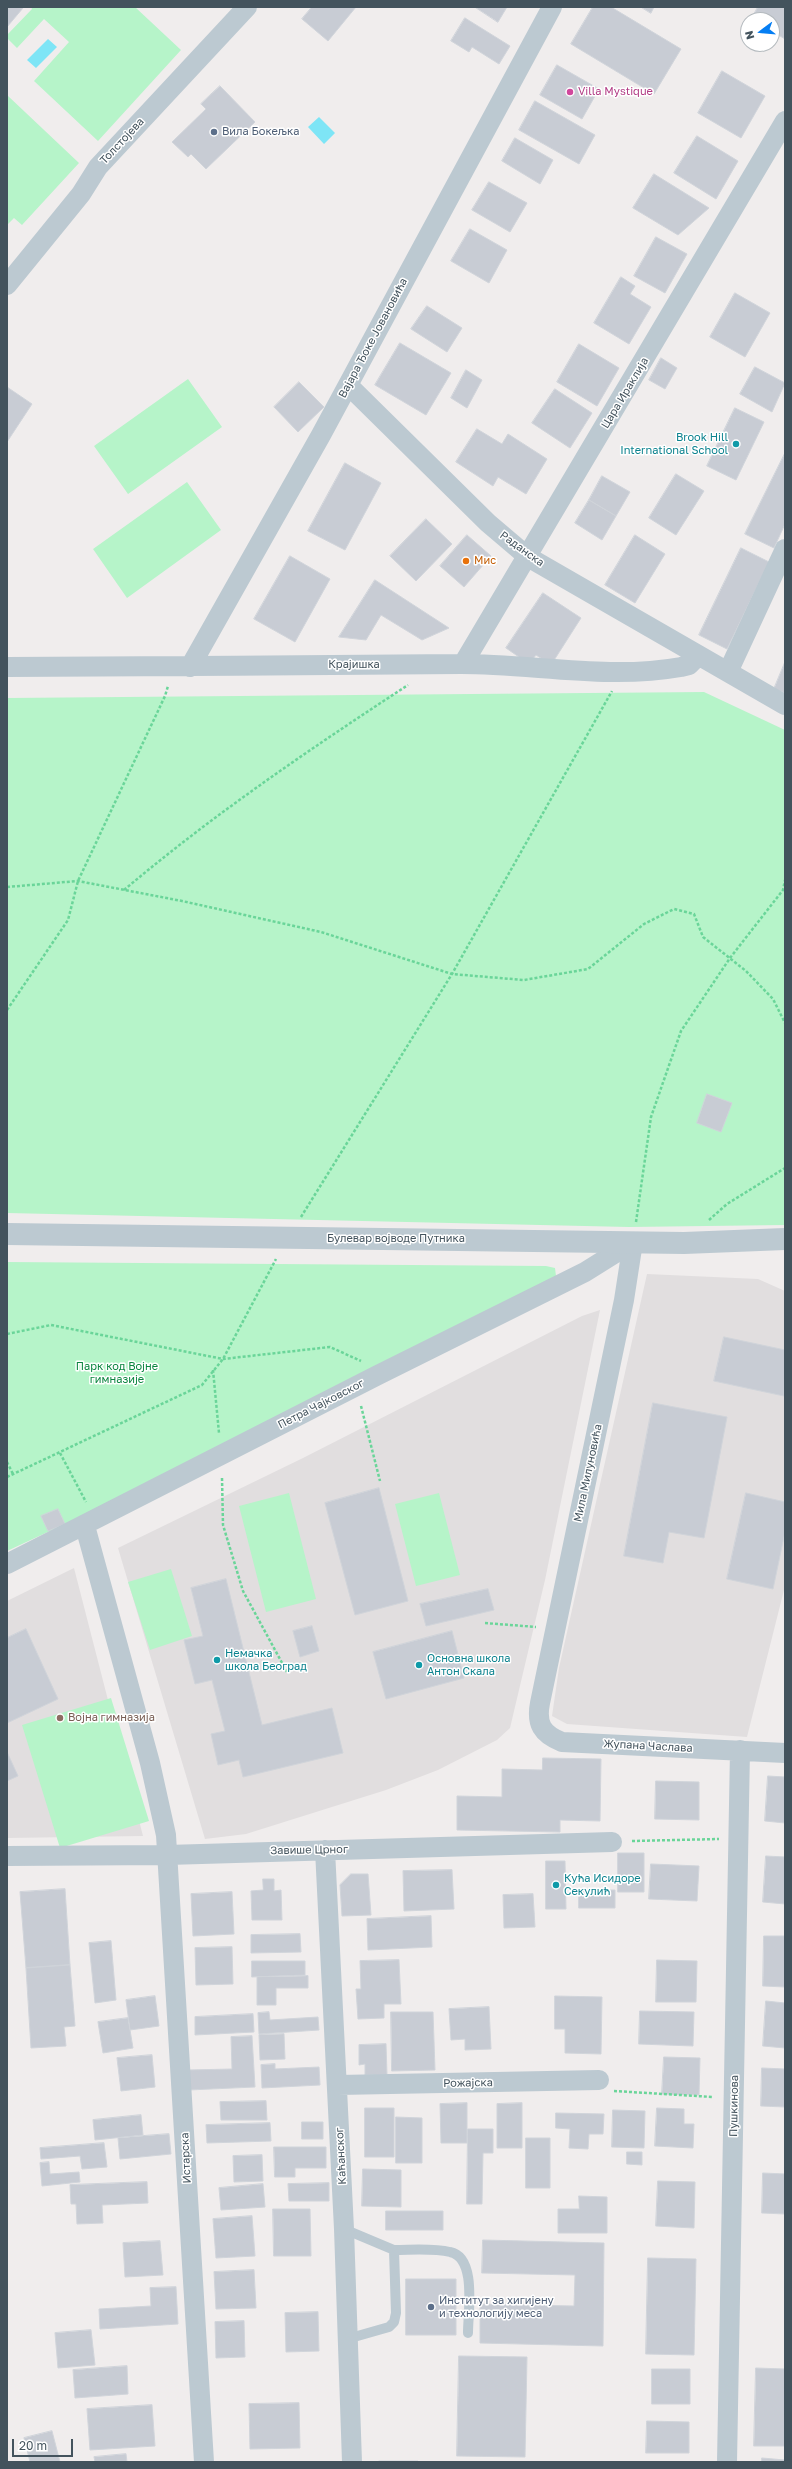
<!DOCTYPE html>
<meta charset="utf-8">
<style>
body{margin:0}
#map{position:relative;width:792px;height:2469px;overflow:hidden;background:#f0eded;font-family:"Golos Text",sans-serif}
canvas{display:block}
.frame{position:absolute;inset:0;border:8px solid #43535d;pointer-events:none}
.north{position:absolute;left:740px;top:12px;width:40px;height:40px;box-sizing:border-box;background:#fff;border:1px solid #b4babe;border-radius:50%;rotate:254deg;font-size:11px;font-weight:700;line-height:16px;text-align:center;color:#43535d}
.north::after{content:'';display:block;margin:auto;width:14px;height:18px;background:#057ef3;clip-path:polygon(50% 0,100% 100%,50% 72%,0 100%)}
.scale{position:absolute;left:12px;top:2439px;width:61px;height:18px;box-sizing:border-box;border:2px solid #43535d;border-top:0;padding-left:5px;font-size:12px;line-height:14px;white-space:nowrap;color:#43535d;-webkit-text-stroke:3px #fff;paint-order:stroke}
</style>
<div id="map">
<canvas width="792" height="2469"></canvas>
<div class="frame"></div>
<div class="north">N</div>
<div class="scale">20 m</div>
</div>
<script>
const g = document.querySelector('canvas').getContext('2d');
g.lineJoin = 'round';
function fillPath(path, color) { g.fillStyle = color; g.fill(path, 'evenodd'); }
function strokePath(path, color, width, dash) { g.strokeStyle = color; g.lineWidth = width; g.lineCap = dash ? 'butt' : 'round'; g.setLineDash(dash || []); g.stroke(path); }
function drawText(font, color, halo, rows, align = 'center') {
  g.font = font + ' "Golos Text",sans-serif'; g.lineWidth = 3; g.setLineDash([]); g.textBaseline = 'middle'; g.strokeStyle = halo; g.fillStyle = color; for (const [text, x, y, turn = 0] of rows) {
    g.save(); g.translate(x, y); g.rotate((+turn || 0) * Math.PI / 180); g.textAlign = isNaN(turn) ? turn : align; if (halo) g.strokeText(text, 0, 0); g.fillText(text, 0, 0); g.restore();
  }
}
const education = new Path2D(`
 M647,1274l111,5 27,12v295l-38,151 -180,-13 -15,-8 7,-48z
 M600,1310l-55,270 -35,148 -13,12 -59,30 -52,20 -140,44 -41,5 -87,-291 185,-90 279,-142z
 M74,1568l69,268 -136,2v-237z`);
const green = new Path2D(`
 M31,7h104l46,43 -83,91 -64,-60 35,-39 -25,-23 -27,29 -10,-10v-3l25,-26z
 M7,95l72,68 -57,62 -8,-7 -7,7z
 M188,379l34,48 -94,67 -34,-48z
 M187,482l34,48 -94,68 -34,-49z
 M704,692l81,38v495l-156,2 -622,-14v-515z
 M7,1262l539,4 9,2 1,8 -491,248 -58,27z
 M289,1493l27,106 -50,13 -27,-106z
 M439,1493l21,82 -44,11 -21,-82z
 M171,1569l21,67 -42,14 -22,-68z
 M111,1698l38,123 -89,27 -38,-123z`);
const water = new Path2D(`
 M48,39l9,8 -21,21 -9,-8z
 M319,117l16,16 -11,11 -16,-17z`);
const building = new Path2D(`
 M7,7l16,1 -16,19z
 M312,7h44l-28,34 -26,-22z
 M475,7h32l-9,15z
 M593,7h18l70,42 -27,45 -83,-50z
 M641,7h13l-3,6z
 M758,7h27v32l-13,-8v-11h-21z
 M465,18l45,28 -11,18 -27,-17 -3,5 -18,-11z
 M557,65l42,24 -17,30 -42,-24z
 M722,71l43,25 -24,42 -43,-25z
 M220,86l35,36 -49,47 -15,-15 -3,3 -16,-15 34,-33 -5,-5z
 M535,101l60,34 -16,29 -60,-34z
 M697,136l41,25 -22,38 -42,-26z
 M515,138l38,22 -13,24 -38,-23z
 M654,174l55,34 -31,27 -45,-27z
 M489,182l38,21 -17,29 -38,-22z
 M470,229l37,21 -18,33 -38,-22z
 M656,237l31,17 -22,39 -31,-17z
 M621,277l14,9 -5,8 21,13 -22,37 -35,-21z
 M735,293l35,20 -25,44 -35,-20z
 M427,306l35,22 -15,24 -36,-23z
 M400,343l51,30 -25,42 -51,-30z
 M579,344l40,24 -22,38 -40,-24z
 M661,358l16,10 -12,21 -16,-9z
 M755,367l30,16 -13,29 -32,-18z
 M466,370l16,10 -15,28 -16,-10z
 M299,382l25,25 -26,25 -24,-25z
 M7,387l25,17 -25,38z
 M555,389l37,24 -22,35 -38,-25z
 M735,408l29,14 -28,58 -29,-14z
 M477,429l25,15 6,-10 39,25 -21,35 -28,-17 -5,9 -37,-24z
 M785,453v71l-11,24 -29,-14z
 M345,463l36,20 -36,67 -37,-19z
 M676,474l28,17 -28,44 -27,-17z
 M602,476l28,16 -14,24 -27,-16z
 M589,500l27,16 -14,24 -27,-17z
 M426,519l26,25 -36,37 -26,-25z
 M467,535l24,21 -27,31 -24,-21z
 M635,535l30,19 -30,49 -30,-18z
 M741,548l28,14 -42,87 -28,-14z
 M290,556l40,23 -35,63 -41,-23z
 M375,580l74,48 -27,12 -41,-25 -15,25 -27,-3z
 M543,593l38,25 -30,47 -15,-10 -7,9 -23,-16z
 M785,662v31l-11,-4z
 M707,1094l25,9 -11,29 -24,-9z
 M724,1337l61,13 -1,46 -70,-15z
 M653,1403l74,14 -23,121 -35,-6 -6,31 -39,-7z
 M379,1488l29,113 -53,14 -30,-112z
 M746,1493l39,9v30l-12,57 -46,-10z
 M58,1509l7,15 -17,7 -7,-15z
 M226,1579l36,146 70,-17 11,45 -100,24 -4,-17 -21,5 -7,-31 14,-3 -13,-51 -17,4 -11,-44 19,-4 -12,-48z
 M488,1589l6,21 -68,16 -6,-22z
 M312,1626l7,25 -19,6 -7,-26z
 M26,1629l32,70 -51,24v-85z
 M452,1631l12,47 -78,21 -13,-47z
 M7,1752l11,24 -11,5z
 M543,1758l58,1 -1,62 -40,-1v12l-103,-2v-34l45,1v-28l40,1z
 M768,1776l17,1v46l-20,-2z
 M656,1781l43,1v38l-44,-1z
 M618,1853h26v39h-26z
 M766,1856l19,1v47l-22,-2z
 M546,1861h19l1,48h-20z
 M651,1864l48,2 -2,35 -48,-2z
 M452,1870l2,39 -50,2 -1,-40z
 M351,1874h17l3,41 -29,1 -2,-31z
 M263,1879h11v12l7,-1 1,30h-30l-1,-29 12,-1z
 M65,1889l5,76 -44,3 -6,-76z
 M579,1890h36v18h-36z
 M232,1892l2,42 -41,2 -2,-42z
 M533,1894l2,33 -31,1 -1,-33z
 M431,1916l1,31 -64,3 -1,-31z
 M300,1934l1,18 -50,1v-18z
 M764,1936h21v51l-22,-1z
 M111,1941l5,59 -21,3 -6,-60z
 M232,1947l1,37 -37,1 -1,-37z
 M399,1960l2,44h-17v14l-26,1 -2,-30h5l-1,-28z
 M657,1960l40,1 -1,41h-40z
 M252,1961h53v14l-53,2z
 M70,1965l5,61 -11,1 2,19 -35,2 -5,-80z
 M308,1976v12h-32v17h-19v-28z
 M155,1996l4,30 -29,4 -4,-30z
 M555,1996l47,1 -1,57 -36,-1v-24h-10z
 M766,2001l19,2v45l-22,-2z
 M489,2007l2,42 -26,1v-11l-14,1 -2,-31z
 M640,2011l54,1 -1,34 -54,-2z
 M269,2012l1,8 48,-3 1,13 -60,4 -1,-21z
 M391,2012h42l2,58 -43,1z
 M253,2014l1,18 -59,3v-18z
 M128,2018l5,30 -30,5 -5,-31z
 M284,2034l1,25 -25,1 -1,-25z
 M252,2036l3,51 -66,3 -1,-20 44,-1 -1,-32z
 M386,2044l1,31h-22v-11l-6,1v-20z
 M152,2055l3,32 -34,4 -4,-33z
 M664,2057l36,1 -1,37 -37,-1z
 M275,2064v5l44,-2 1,18 -58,3 -1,-23z
 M762,2068l23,1v38l-24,-1z
 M266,2101l1,19h-46l-1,-18z
 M467,2103v40h-26l-1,-39z
 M522,2103v45h-25v-44z
 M365,2108h29v49h-29z
 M657,2108l27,1v15h10l-1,24 -38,-2z
 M613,2110l32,1 -1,37 -32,-1z
 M556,2113l48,1 -1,20h-14l-1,15 -19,-1 1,-19 -14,-1z
 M141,2115l2,20 -48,5 -2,-20z
 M396,2117l26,1v45h-26z
 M302,2122h21v17h-21z
 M270,2123l1,18 -64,2 -1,-18z
 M468,2129h25v24h-10l-1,51h-15z
 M169,2134l2,20 -51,5 -2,-21z
 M526,2138h24v50h-24z
 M104,2143l3,24 -25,2 -2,-13 -39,3 -1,-11z
 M274,2147h52v21h-31v9h-20z
 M627,2152h15v13l-15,-1z
 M262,2155l1,26 -29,1 -1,-26z
 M49,2162l1,12 29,-2 1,10 -38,4 -2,-23z
 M363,2169l38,1v37l-39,-1z
 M763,2173l22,1v40l-23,-1z
 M658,2181l37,1 -1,46 -38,-2z
 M147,2182l1,21 -46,2 1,18 -26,1 -1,-20h-5l-1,-19z
 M329,2183v18h-40l-1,-17z
 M263,2184l2,23 -44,3 -2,-22z
 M579,2196l28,1v36h-49v-24h21z
 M273,2209h37l1,47h-37z
 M386,2211h57v19h-57z
 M252,2216l3,40 -39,2 -3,-39z
 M483,2240l121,3 -1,103 -123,-3v-39l94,2 1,-31 -93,-2z
 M160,2241l3,34 -38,2 -2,-34z
 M648,2258l48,1 -2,96 -48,-1z
 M254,2270l2,38 -40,1 -2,-37z
 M406,2279h50v56h-50z
 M176,2287l2,37 -78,5 -1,-20 52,-3 -1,-18z
 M318,2312l1,39 -33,1 -1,-39z
 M244,2321l1,36 -29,1 -1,-36z
 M91,2330l4,35 -37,3 -3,-35z
 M459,2356l68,1 -2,100 -68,-1z
 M127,2366l1,28 -53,4 -2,-28z
 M756,2368l29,1v77h-31z
 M652,2369h38v35h-38z
 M299,2403l1,45 -50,1 -1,-45z
 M152,2405l3,41 -65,4 -3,-41z
 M647,2421l42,1v31h-43z
 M52,2431l8,31h-30l-6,-24z
 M126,2454l1,8h-32l-1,-5z
 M762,2458l23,2v2h-23z
 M379,2461h39v1h-39z`);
const path = new Path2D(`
 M7,887l71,-6 104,20 139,31 131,42 72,6 64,-11 56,-45 30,-15 20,5 9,23 43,34 27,28 12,24
 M124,890c90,-76 186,-141 284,-205
 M7,1010l61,-90 10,-39 87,-185 3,-10
 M301,1217l151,-243 160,-283
 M709,1220l18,-16 58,-36
 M636,1222l15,-105 30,-86 49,-73 53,-68 2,-10
 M7,1334l44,-9 172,34 107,-12 31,14
 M213,1370l6,63
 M361,1406l19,75
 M60,1453l26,49
 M7,1462l6,12
 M7,1477l195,-92 21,-26 53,-100
 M222,1478l1,47 20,66 44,81
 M485,1623l51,4
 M632,1841l87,-2
 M614,2091l99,6`);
const service = new Path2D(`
 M344,2229l50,21 2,63 -2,9 -5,5 -42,12
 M394,2250c18,0 39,-2 56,2 27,5 18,60 18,81`);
const minor = new Path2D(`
 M7,285l74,-91 17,-27 149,-160
 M348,385l140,138 40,34 257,148
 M463,664l322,-543
 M7,667c151,0 303,-2 454,-3 73,0 147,16 220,3l8,-2 9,-9
 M190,667l131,-232 231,-428
 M728,672l57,-123
 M633,1242l-9,58 -84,403c-4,21 2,31 22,39l223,11
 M85,1526l65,237 16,72 38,627
 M7,1564l371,-189 207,-103 48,-30
 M325,1850l19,379 8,233
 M7,1856l160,-1 445,-13
 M338,2085l261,-5
 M727,2462l13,-712`);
const tertiary = new Path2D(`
 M7,1234l677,9 101,-4`);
const markers = [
 [570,92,4,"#d1479c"],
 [214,132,4,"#5c6f8a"],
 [736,444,4,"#0f9aa8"],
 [466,561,4,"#e8710a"],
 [217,1660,4,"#0f9aa8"],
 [419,1665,4,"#0f9aa8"],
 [60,1718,4,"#8d6e63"],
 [556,1885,4,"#0f9aa8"],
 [431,2307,4,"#5c6f8a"]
];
const hotelNames = [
 ["Villa Mystique",578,92]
];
const serviceNames = [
 ["Вила Бокељка",222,132],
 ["Институт за хигијену",439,2301],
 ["и технологију меса",439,2314]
];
const streetNames = [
 ["Толстојева",122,141,-47],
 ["Вајара Ђоке Јовановића",373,338,-62],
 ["Цара Ираклија",625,393,-59],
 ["Раданска",522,549,36],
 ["Крајишка",354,665],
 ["Булевар војводе Путника",396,1239],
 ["Петра Чајковског",321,1404,-27],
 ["Мила Милуновића",588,1473,-78],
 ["Жупана Часлава",648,1746,3],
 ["Завише Црног",309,1850,-1],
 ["Рожајска",468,2083,-1],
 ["Пушкинова",734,2106,-89],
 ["Каћанског",341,2156,-93],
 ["Истарска",186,2158,-93]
];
const cultureNames = [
 ["Brook Hill",728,438,"right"],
 ["International School",728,451,"right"],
 ["Немачка",225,1654],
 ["школа Београд",225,1667],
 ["Основна школа",427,1659],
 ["Антон Скала",427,1672],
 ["Кућа Исидоре",564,1879],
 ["Секулић",564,1892]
];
const foodNames = [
 ["Мис",474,561]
];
const parkNames = [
 ["Парк код Војне",117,1367],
 ["гимназије",117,1380]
];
const educationNames = [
 ["Војна гимназија",68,1718]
];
fillPath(education, '#e1dedf');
fillPath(green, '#b6f4c9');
fillPath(water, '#7ee5f6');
fillPath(building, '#c8ccd4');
strokePath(building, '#d0d4da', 1);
strokePath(path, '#6ad599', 2.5, [3, 2]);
strokePath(service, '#bcc9d1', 10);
strokePath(minor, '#bcc9d1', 20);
strokePath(tertiary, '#bcc9d1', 22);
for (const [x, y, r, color] of markers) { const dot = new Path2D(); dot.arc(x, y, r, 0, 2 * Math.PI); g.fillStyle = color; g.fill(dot); strokePath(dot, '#fff', 1.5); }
drawText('11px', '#b23c85', '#fff', hotelNames, 'left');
drawText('11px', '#4e5e75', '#fff', serviceNames, 'left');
drawText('11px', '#43535d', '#fff', streetNames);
drawText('11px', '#0d838f', '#fff', cultureNames, 'left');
drawText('11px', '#c56008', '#fff', foodNames, 'left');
drawText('11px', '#0c8640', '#fff', parkNames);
drawText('11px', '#785e54', '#fff', educationNames, 'left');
</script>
